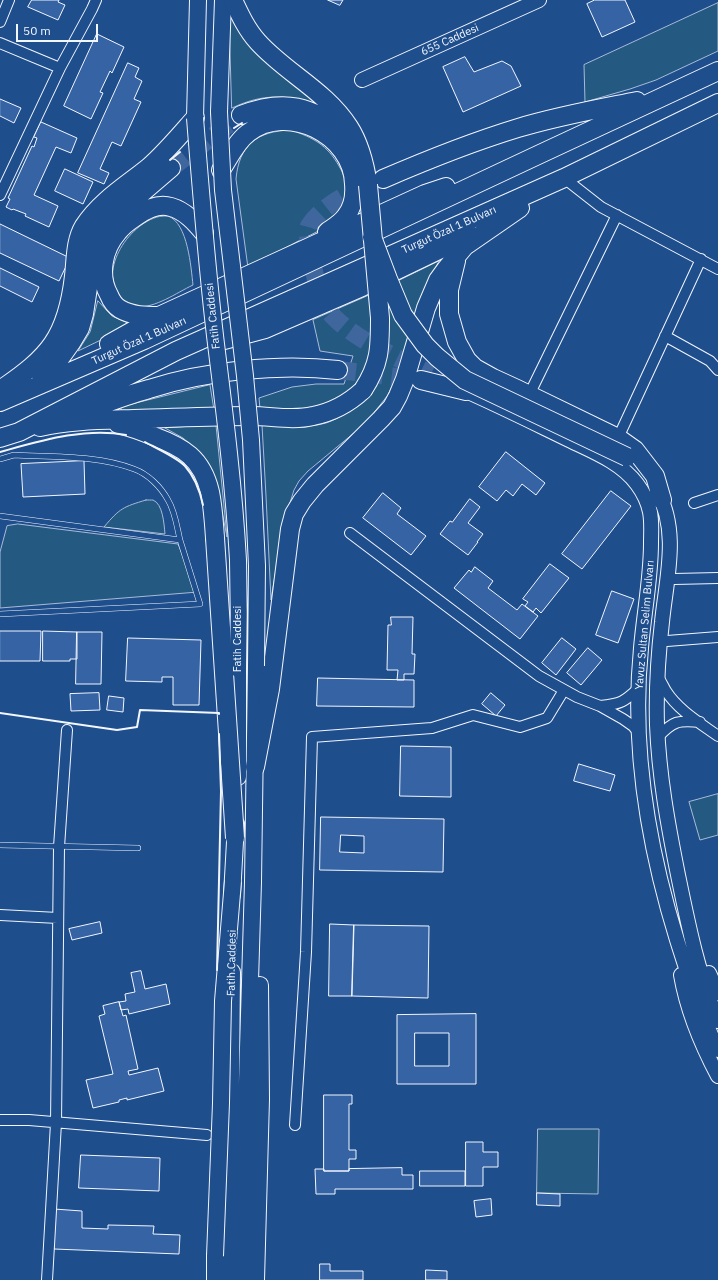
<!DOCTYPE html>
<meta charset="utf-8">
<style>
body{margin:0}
#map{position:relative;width:718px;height:1280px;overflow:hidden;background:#1f4e8c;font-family:"IBM Plex Sans",sans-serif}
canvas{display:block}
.scale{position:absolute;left:16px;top:24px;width:82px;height:18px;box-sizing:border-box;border:2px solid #f2f6ff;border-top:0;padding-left:5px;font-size:12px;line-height:14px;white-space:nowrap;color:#f2f6ff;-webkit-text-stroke:3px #1f4e8c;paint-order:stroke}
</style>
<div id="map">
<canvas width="718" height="1280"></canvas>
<div class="scale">50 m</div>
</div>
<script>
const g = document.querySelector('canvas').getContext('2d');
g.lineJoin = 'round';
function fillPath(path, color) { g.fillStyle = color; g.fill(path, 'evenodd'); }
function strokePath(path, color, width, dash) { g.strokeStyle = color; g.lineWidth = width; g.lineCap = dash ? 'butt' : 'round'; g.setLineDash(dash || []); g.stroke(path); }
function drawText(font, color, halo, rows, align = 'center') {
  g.font = font + ' "IBM Plex Sans",sans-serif'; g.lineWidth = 3; g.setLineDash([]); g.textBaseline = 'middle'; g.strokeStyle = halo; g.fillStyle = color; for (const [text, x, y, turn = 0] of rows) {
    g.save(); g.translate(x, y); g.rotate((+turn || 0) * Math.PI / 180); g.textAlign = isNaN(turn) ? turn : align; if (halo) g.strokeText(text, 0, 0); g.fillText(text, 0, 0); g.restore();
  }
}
const green = new Path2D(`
 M718,3v48l-62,29 -26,9 -45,13 -1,-37z
 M229,10l60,70 29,24c-33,-9 -54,-11 -86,4z
 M291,130c23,8 36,15 48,36 13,21 7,41 -10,58 -8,7 -28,15 -38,21 -14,7 -29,15 -43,23l-12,-89c3,-34 21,-48 55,-49z
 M162,216c2,0 4,0 6,0 20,7 23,52 25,69 -17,8 -37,23 -57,22 -6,-1 -11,-5 -15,-9 -25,-27 10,-78 41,-82z
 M439,261l-13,26 -22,72 -16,36 -15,19 -13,14 -52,43 -9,10 -5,9 -11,35 -12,75 -5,-104 -4,-71c20,0 44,4 64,-2 15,-5 28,-15 39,-25l21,-111z
 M370,295l3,48 -5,23 -15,23 -8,7 -25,11 -18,3 -42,-1 -1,-11 33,-11 24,-3h28l9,-28 -33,-5 -7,-31z
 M98,301l14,15 16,7 -23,15 -27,13 12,-19z
 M210,385l4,25 -93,1v-4z
 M216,425l11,112 -10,-51 -5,-16 -12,-17 -17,-15 -18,-10z
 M146,500c1,0 6,0 7,0 10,4 11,24 12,34l-61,-7c16,-19 19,-20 42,-27z
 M18,524l160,20 20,48 -198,16v-56l7,-26z
 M718,794v41l-18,5 -11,-38z
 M538,1129h61l-1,65 -61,-1z`);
const building = new Path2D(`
 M32,0h27l-1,2 7,3 -7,15 -30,-13z
 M328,0h15l-3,5z
 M595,0h30l10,22 -33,15 -15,-33z
 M97,34l27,13 -12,26 -2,-2 -10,21 3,1 -12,26 -27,-13z
 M465,57l9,15 28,-11 9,5 10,20 -58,26 -20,-45z
 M128,63l11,5 -4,9 7,4 -8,18 7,3 -20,44 -9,-4 -12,27 9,4 -5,11 -26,-11z
 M0,99l21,9 -7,15 -14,-7z
 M41,122l36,16 -6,15 -15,-6 -22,48 24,11 -9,21 -24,-11 1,-2 -13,-5 -1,1 -6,-3 4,-8 -2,-1 24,-52 2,1 3,-9 -3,-1z
 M65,169l28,13 -10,22 -28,-13z
 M0,224l70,34 -11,23 -59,-28z
 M0,268l39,19 -7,15 -32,-16z
 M506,452l39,31 -9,12 -14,-11 -9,12 -7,-6 -9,11 -18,-14z
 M84,461l1,33 -62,3 -2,-33z
 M611,491l20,15 -49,63 -20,-15z
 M383,493l18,15 -4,6 29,22 -15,19 -48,-37z
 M470,499l10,8 -12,16 15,11 -6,8h1l-10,13 -28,-21 10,-13 2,1z
 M550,564l19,14 -28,35 -5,-5 -3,4 -8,-6 3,-4 -5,-3z
 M475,567l18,14 -5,7 29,22 5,-6 16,12 -18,23 -66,-51 15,-18 2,2z
 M612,591l22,8 -16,44 -22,-8z
 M391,617h22l-1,37h3l-1,20h-10v6h-7l1,-10h-11l1,-45h3z
 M0,631h41l-1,30h-40z
 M43,631l34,1v27h-7v2h-27z
 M77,632h25l-1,52h-25z
 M128,638l73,2 -2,65h-26v-28h-11v5l-36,-1z
 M562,638l14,11 -20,26 -14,-12z
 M588,648l14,12 -21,25 -14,-12z
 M318,678l96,2v27l-97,-1z
 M99,693l1,17 -29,1 -1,-17z
 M491,693l14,12 -9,11 -14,-12z
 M109,696l15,2 -1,14 -16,-2z
 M401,746l50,1v50l-51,-1z
 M579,764l36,11 -5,16 -36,-10z
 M321,817l123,2 -1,53 -123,-2zM341,835l23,1v17l-24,-1z
 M100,922l2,11 -30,7 -3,-11z
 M330,924l24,1 -2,71h-23z
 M354,925l75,1 -1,72 -76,-2z
 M141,971l4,18 21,-5 4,20 -41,10 -1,-5 -7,1 -2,-8 7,-1 -1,-7 10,-2 -4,-19z
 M119,1002l4,14 3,-1 12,54 -10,2 1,4 29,-7 6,23 -37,9v-2l-8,2v2l-26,6 -7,-28 27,-6 -14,-58 6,-2 -2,-8z
 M476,1014v70h-79v-69zM415,1033h34v33h-34z
 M324,1095h28v9h-3v46h7v9h-7v12h-25z
 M466,1142h17v10h15v15h-15v19h-17z
 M81,1155l79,3 -1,33 -80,-3z
 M402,1168v7h11v14h-78v5h-19l-1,-25h9v2h25v-2z
 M420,1171h45v15h-45z
 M537,1193l23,1v12l-23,-1z
 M491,1199l1,16 -16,2 -2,-16z
 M54,1209l28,2v17l26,1v-4l46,1 -1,8 27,1 -1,19 -125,-5v-10h-3z
 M320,1264h10v7h33v9h-43z
 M426,1270l21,1v9h-21z`);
const highwayTunnel = new Path2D(`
 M171,168l70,-53
 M366,186c-20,8 -45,21 -57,40 -5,9 10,73 17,82 5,7 13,14 19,19 26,20 57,33 86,47
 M338,370l83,10`);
const lane = new Path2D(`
 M0,459l14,-4c38,2 85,0 120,14 14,5 27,18 34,31 7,11 9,27 12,40
 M0,516l180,24 20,64 -200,10
 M0,845l138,3`);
const street = new Path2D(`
 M0,22l9,-22
 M0,43l60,25 32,-59 4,-9
 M564,178l37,29 117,62
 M0,195l60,-127
 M665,336l45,25 8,9
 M529,395l88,-180
 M618,438l83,-179
 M694,503l24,-8
 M350,533l189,143 38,21 23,9 23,13 10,7 6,7
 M674,579l44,-1
 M667,641l51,-4
 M658,677c3,4 5,9 8,14 12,19 34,32 52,45
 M600,706c21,-2 24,-4 39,-18
 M658,737c15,-16 20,-17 42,-15
 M0,915l58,3
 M0,1120h29l178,15
 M295,1125l11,-173 6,-215 120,-9 41,-13 47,12 27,-9 17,-28
 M47,1280l9,-157 3,-276 8,-117`);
const secondary = new Path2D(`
 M362,80l177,-80
 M466,391c34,15 66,31 99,47 24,12 55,23 72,46 6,8 11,18 13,28 2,10 1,21 1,31 0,35 -7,70 -10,105 -10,99 7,198 36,292 12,38 24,75 41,110
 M657,491c23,40 9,89 5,131 -4,34 -6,69 -5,103 2,51 11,100 21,150 10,49 20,99 40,146
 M709,973l9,20
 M681,975c6,35 20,69 37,101`);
const primary = new Path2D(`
 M219,112l4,-112
 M195,118l3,-118
 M238,669v108
 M232,895l4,-71
 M215,1280v-24
 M229,1280l3,-308
 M241,1280l12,-398 3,-216
 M256,1280l5,-181 -1,-114`);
const highway = new Path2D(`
 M233,0c7,15 14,30 25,42 28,31 68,49 91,85 11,17 16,38 19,58
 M241,115c44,-17 70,-9 107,19
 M221,170c8,-12 15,-28 27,-37 39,-31 105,2 106,51 1,11 -1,23 -8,32 -5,7 -12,11 -19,16
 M383,179c44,-19 89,-37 135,-51 39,-12 79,-19 119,-27
 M456,261l-7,29v24l8,28 10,18 8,8 18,10 24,11 101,49 17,12 20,26 7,24
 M159,316c-13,0 -27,0 -39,-7 -5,-3 -9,-9 -11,-14 -11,-20 -6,-46 9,-63 4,-5 10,-10 16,-14 11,-8 23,-15 37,-11 14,4 24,15 33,26
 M224,340l41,-11 97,-42 108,-52
 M109,344l50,-28 266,-122 21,-7
 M39,372l22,-15 10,-14 9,-15 4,-14 10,-66 3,-11 7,-10 11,-11 56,-48
 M421,380l45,11
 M0,390c49,-33 67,-53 74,-114 2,-17 1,-35 10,-50 16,-25 43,-41 65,-59 17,-15 31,-32 46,-49
 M0,402l144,-62 394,-185 180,-84
 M74,415c25,-9 49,-19 75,-26 56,-18 130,-26 189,-19
 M118,424c12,3 24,7 35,12 30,11 49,22 57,56 3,15 4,31 5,46
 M40,427c29,-7 63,-7 94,-8 39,-1 79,-3 118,-3 20,0 41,5 61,0 20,-4 35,-12 50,-26
 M0,438l19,-6 157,-81 388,-173 154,-75
 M255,767l15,-78 20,-160 4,-15 8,-13 13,-16 66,-66 11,-12 6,-11 7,-17 21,-71 12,-28 8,-11 19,-23 55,-38`);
const primaryBridge = new Path2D(`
 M219,112l4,78 22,186 6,64 6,126 -1,100
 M195,118c6,76 12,151 21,226 9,72 18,144 22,216 1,36 1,73 0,109
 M215,1256l6,-153 2,-102 10,-120`);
const highwayBridge = new Path2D(`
 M372,237l16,42 15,36 22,30 12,12 28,23 162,77
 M363,390c17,-26 17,-42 17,-72l-12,-133
 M215,538l20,300`);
const wall = new Path2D(`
 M234,128l8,-5
 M170,160l10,-8
 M145,442c9,5 33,16 40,24 9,10 15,25 18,39
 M0,452c40,-11 85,-25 126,-17
 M0,713l117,17 20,-3 3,-17 79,3v1
 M217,970l4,-179 -2,-57`);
const streetNames = [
 ["655 Caddesi",450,40,-24],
 ["Turgut Özal 1 Bulvarı",449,230,-24],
 ["Fatih Caddesi",213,316,-96],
 ["Turgut Özal 1 Bulvarı",139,341,-24],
 ["Yavuz Sultan Selim Bulvarı",645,625,-85],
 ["Fatih Caddesi",238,639,-90],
 ["Fatih Caddesi",232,963,-89]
];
fillPath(green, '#245a82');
strokePath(green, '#a8bbd7', 1);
fillPath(building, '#3563a3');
strokePath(building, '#f2f6ff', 1);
strokePath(highwayTunnel, '#3f679d', 18, [18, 9]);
strokePath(lane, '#f2f6ff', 6);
strokePath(street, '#f2f6ff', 12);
strokePath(secondary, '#f2f6ff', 16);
strokePath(primary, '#f2f6ff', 18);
strokePath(highway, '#f2f6ff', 20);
strokePath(lane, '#1f4e8c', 5);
strokePath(street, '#1f4e8c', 10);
strokePath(secondary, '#1f4e8c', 14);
strokePath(primary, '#1f4e8c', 16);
strokePath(highway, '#1f4e8c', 18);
strokePath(primaryBridge, '#f2f6ff', 18, []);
strokePath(highwayBridge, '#f2f6ff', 20, []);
strokePath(primaryBridge, '#1f4e8c', 16);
strokePath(highwayBridge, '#1f4e8c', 18);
strokePath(wall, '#f2f6ff', 2);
drawText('11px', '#f2f6ff', '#1f4e8c', streetNames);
</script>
